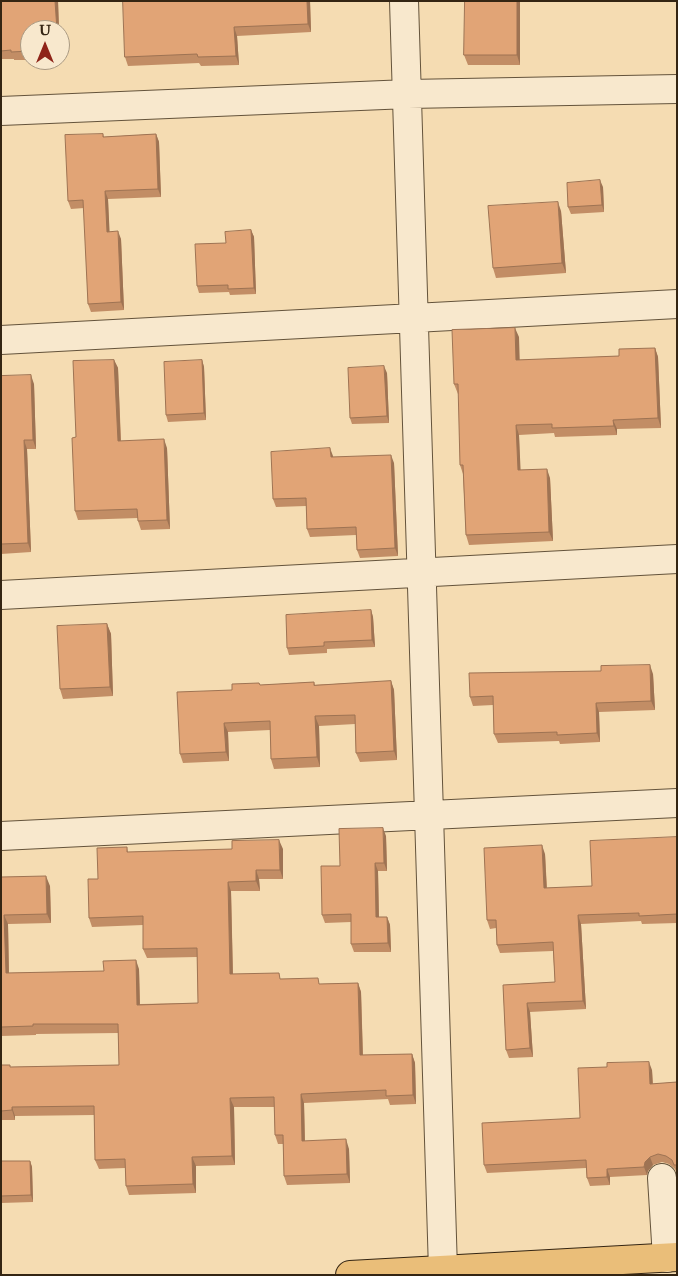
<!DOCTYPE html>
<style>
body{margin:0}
#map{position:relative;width:678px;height:1276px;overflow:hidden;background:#f5dcb2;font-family:"IM FELL Double Pica",serif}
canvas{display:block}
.frame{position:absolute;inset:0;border:2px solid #342513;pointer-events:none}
.north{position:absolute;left:20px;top:20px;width:50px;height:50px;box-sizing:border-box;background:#f8e8cd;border:1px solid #aa9a83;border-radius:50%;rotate:0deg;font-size:14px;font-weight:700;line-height:20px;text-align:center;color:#342513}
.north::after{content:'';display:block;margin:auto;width:18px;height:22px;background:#8f2418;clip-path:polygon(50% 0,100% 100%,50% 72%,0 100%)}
</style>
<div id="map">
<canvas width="678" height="1276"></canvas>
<div class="frame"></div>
<div class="north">U</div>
</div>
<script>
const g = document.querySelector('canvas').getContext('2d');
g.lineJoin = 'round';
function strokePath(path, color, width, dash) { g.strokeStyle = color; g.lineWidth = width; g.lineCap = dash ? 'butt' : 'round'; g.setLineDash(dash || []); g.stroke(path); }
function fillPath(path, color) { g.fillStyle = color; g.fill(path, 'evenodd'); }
const minor = new Path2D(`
 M404,1l39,1269
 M1,111l407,-17 269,-5
 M1,340l676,-36
 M1,595l676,-36
 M1,836l676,-33
 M662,1178l5,80`);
const major = new Path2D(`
 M350,1275l327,-18`);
const wall = new Path2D(`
 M1,1h57l1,29h-29v30h-16v-1h-13z
 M123,1h187l1,31 -74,4 2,29 -38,1 -2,-3 -71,3 -3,-9z
 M465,1h55v64h-52l-4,-10z
 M103,134l1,3 52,-3 3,8 2,55 -53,2 1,33 12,7 3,71 -33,2 -3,-8 -4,-96 -13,1 -3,-8z
 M603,187l1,25 -33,2 -3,-7z
 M561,211l5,62 -70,5 -3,-10z
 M251,230l3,7 2,57 -26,1 -1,-3 -30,1 -2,-7 29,-43z
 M519,337v23l100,-4 36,-8 3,9 3,71 -44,1v6l-62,2 -1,-4 -35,2 1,35 30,8 3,63 -84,4 -3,-10 -3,-61 -3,-9 -1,-71h-1l-4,-10z
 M114,360l4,8 3,73 46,7 3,81 -29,1 -3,-9v-3l-60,2 -3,-9 1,-74z
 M202,360l2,7 2,53 -38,2 -2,-7z
 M387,373l2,50 -37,1 -2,-6z
 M1,376l33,8 2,65h-9l4,103 -30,2z
 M333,457l61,6 4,93 -38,2 -3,-8 -1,-15 -46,2 -3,-8 -1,-23 -30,1 -3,-8z
 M371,610l2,7 2,30 -48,2v4l-38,2 -2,-7z
 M107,624l4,10 2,62 -50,3 -3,-10z
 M653,674l2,36 -56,2 1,30 -40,2 -1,-3 -61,2 -4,-9 -1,-29 -20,1 -3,-9z
 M391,681l3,9 3,70 -37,2 -4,-9 -1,-29 -36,2 1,41 -46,2 -3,-10 -1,-29 -42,2 1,29 -46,2 -3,-9 52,-64 27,-7 1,2 54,-3 1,3z
 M386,836l1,35h-9l1,46h8l3,8 1,27h-37l-3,-8v-22l-26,1 -3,-8 18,-49z
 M677,837v86l-35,1 -1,-3 -60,3 5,85 -56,3 3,45 -24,1 -3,-8 -3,-65 52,-3 -2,-31 -53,2 -3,-8 -1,-17 -6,1 -3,-9 58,-66 2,34 45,-2z
 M127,847l1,5 155,-3v30h-24l1,12h-29l2,83 87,10 38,-1 3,9 2,63 49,-1 3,9 1,41 -26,1 -2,-6 -84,4 1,38 44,8 1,34 -63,2 -3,-9 -1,-32h-5l-3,-9 -1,-28h-40l1,58 -39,1v27l-67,2 -3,-9 -1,-18 -26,1 -4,-9 -1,-45 -79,1v4h-14v-55l10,2 108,-2 -1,-32 -82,1v1l-35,1v-159l49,9 1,37 -43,1 1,49 95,-2 35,-2 1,35 58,-1 -1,-46 -50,1 -4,-9v-24l-51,2 -3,-9 9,-39z
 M652,1070l1,14 24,-2v92l-2,-5 -6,-5 -7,-2 -9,3 -5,6 -1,4 -37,2v8l-20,1 -3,-8 -1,-10 -99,5 -3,-8 96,-47z
 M1,1161h29l2,6 1,35 -32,1z`);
const shadedWall = new Path2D(`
 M55,1h3l1,29h-2z
 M307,1h3l1,31 -3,-8z
 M517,1h3v64l-3,-10z
 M234,27l3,9 2,29 -3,-9z
 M156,134l3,8 2,55 -3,-8z
 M600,180l3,7 1,25 -2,-7z
 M105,191l3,8 2,41 -3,-8z
 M558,202l3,9 5,62 -4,-10z
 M251,230l3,7 2,57 -2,-6z
 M118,231l3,8 3,71 -3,-8z
 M515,328l4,9 1,32 -4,-9z
 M655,348l3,9 3,71 -3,-10z
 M114,360l4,8 3,82 -3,-9z
 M202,360l2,7 2,53 -2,-7z
 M384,366l3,7 2,50 -2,-7z
 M31,375l3,9 2,65 -3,-9z
 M613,420l4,9v6l-3,-9z
 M516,425l3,10 2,44 -3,-9z
 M164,439l3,9 3,81 -3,-9z
 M24,440l3,9 4,103 -3,-9z
 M330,448l3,8 1,9 -3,-8z
 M391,455l3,8 4,93 -3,-8z
 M547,469l3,9 3,63 -4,-9z
 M371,610l2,7 2,30 -3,-7z
 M107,624l4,10 2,62 -3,-9z
 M650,665l3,9 2,36 -4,-9z
 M391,681l3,9 3,70 -3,-9z
 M596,703l3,9 1,30 -3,-9z
 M315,716l4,10 1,41 -3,-10z
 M224,723l4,9 1,29 -3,-9z
 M383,828l3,8 1,35 -3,-8z
 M279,840l4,9v30l-3,-9z
 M542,845l3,9 2,42 -3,-8z
 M375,863l3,8 1,55 -3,-9z
 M256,870l3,9 1,12 -4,-10z
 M46,876l4,10 1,37 -4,-9z
 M228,882l3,9 2,92 -3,-9z
 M4,915l4,9 1,58 -3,-9z
 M578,915l3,9 5,85 -3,-8z
 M387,917l3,8 1,27 -3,-9z
 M136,960l3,9 1,45 -3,-9z
 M358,983l3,9 2,72 -3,-9z
 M527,1003l3,9 3,45 -3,-9z
 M412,1054l3,9 1,41 -3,-9z
 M649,1062l3,8 1,23 -3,-9z
 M301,1094l3,9 1,47 -3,-9z
 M230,1098l4,9 1,58 -3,-9z
 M12,1107l3,9v4l-3,-10z
 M346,1139l3,10 1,34 -3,-9z
 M192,1157l4,9v27l-3,-9z
 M650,1157l3,8 -5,6 -1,4 -3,-8 1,-5z
 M30,1161l2,6 1,35 -2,-7z
 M607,1169l3,8v8l-3,-8z`);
const building = new Path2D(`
 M1,1h54l2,29h-27v21l-19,1v-2l-10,1z
 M123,1h184l1,23 -74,3 2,29 -38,1 -1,-3 -72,3z
 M465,1h52v54h-53z
 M103,134v3l53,-3 2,55 -53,2 2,41 11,-1 3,71 -33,2 -5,-104 -15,1 -3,-66z
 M600,180l2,25 -34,2 -1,-24z
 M558,202l4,61 -69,5 -5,-62z
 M251,230l3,58 -26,1v-4l-31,1 -2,-42 31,-1 -1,-11z
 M515,328l1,32 103,-4v-7l36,-1 3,70 -45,2 1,6 -62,2v-4l-36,1 2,45 29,-1 2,63 -83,3 -3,-70h-3l-2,-81h-4l-2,-54z
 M114,360l4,81 46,-2 3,81 -29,1 -1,-12 -62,2 -3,-73 4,-1 -3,-76z
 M202,360l2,53 -38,2 -2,-53z
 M384,366l3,50 -37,2 -2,-50z
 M31,375l2,65h-9l4,103 -27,1v-168z
 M330,448l1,9 60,-2 4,93 -38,2 -1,-23 -49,2 -1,-31 -33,1 -2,-47z
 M371,610l1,30 -48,2v4l-37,2 -1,-33z
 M107,624l3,63 -50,2 -3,-63z
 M650,665l1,36 -55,2 1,30 -40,2v-3l-63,2 -1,-38 -23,1 -1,-24 132,-2v-5z
 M391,681l3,70 -38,2 -1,-38 -40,1 2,41 -46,2 -1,-38 -46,2 2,29 -46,2 -3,-62 55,-2v-6l27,-1 1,2 54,-3v3z
 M383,828l1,35h-9l1,54h11l1,26 -37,1v-30l-29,1 -1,-49h19l-1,-37z
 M677,837v77l-38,2v-3l-61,2 5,86 -56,2 3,45 -24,2 -3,-65 52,-3 -2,-40 -56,3 -1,-25h-9l-3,-72 58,-3 2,43 48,-2 -2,-45z
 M279,840l1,30h-24v11l-28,1 2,92 49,-1 1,6 38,-1 1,6 39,-1 2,72 52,-1 1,41 -27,1v-6l-85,4 1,47 44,-2 1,35 -63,2 -1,-41h-8l-1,-38 -44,1 2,58 -40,1 1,27 -67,2 -1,-27 -30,1 -1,-54 -82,1v3l-11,1v-46h9v2l109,-2 -1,-41h-85v2l-32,1v-150l45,-1 1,38 -43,1 2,58 98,-2 -1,-10 33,-1 1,45 61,-2 -1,-55 -54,1v-33l-54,2 -1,-39h10l-1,-31 30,-1v5l105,-3v-8z
 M649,1062l1,22 27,-2v83h-3l-2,-5 -6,-4 -8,-2 -8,3 -5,5 -1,5 -37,2v8l-20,1 -1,-18 -102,5 -2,-42 98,-5 -2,-50 29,-1v-4z
 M1,1161h29l1,34 -30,1z`);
strokePath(minor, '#64533b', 30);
strokePath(major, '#342513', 30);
strokePath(minor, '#f8e8cd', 28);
strokePath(major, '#eabe79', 28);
fillPath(wall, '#c28d65');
fillPath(shadedWall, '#9e7353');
fillPath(building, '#e1a476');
strokePath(building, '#9e7353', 1);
</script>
